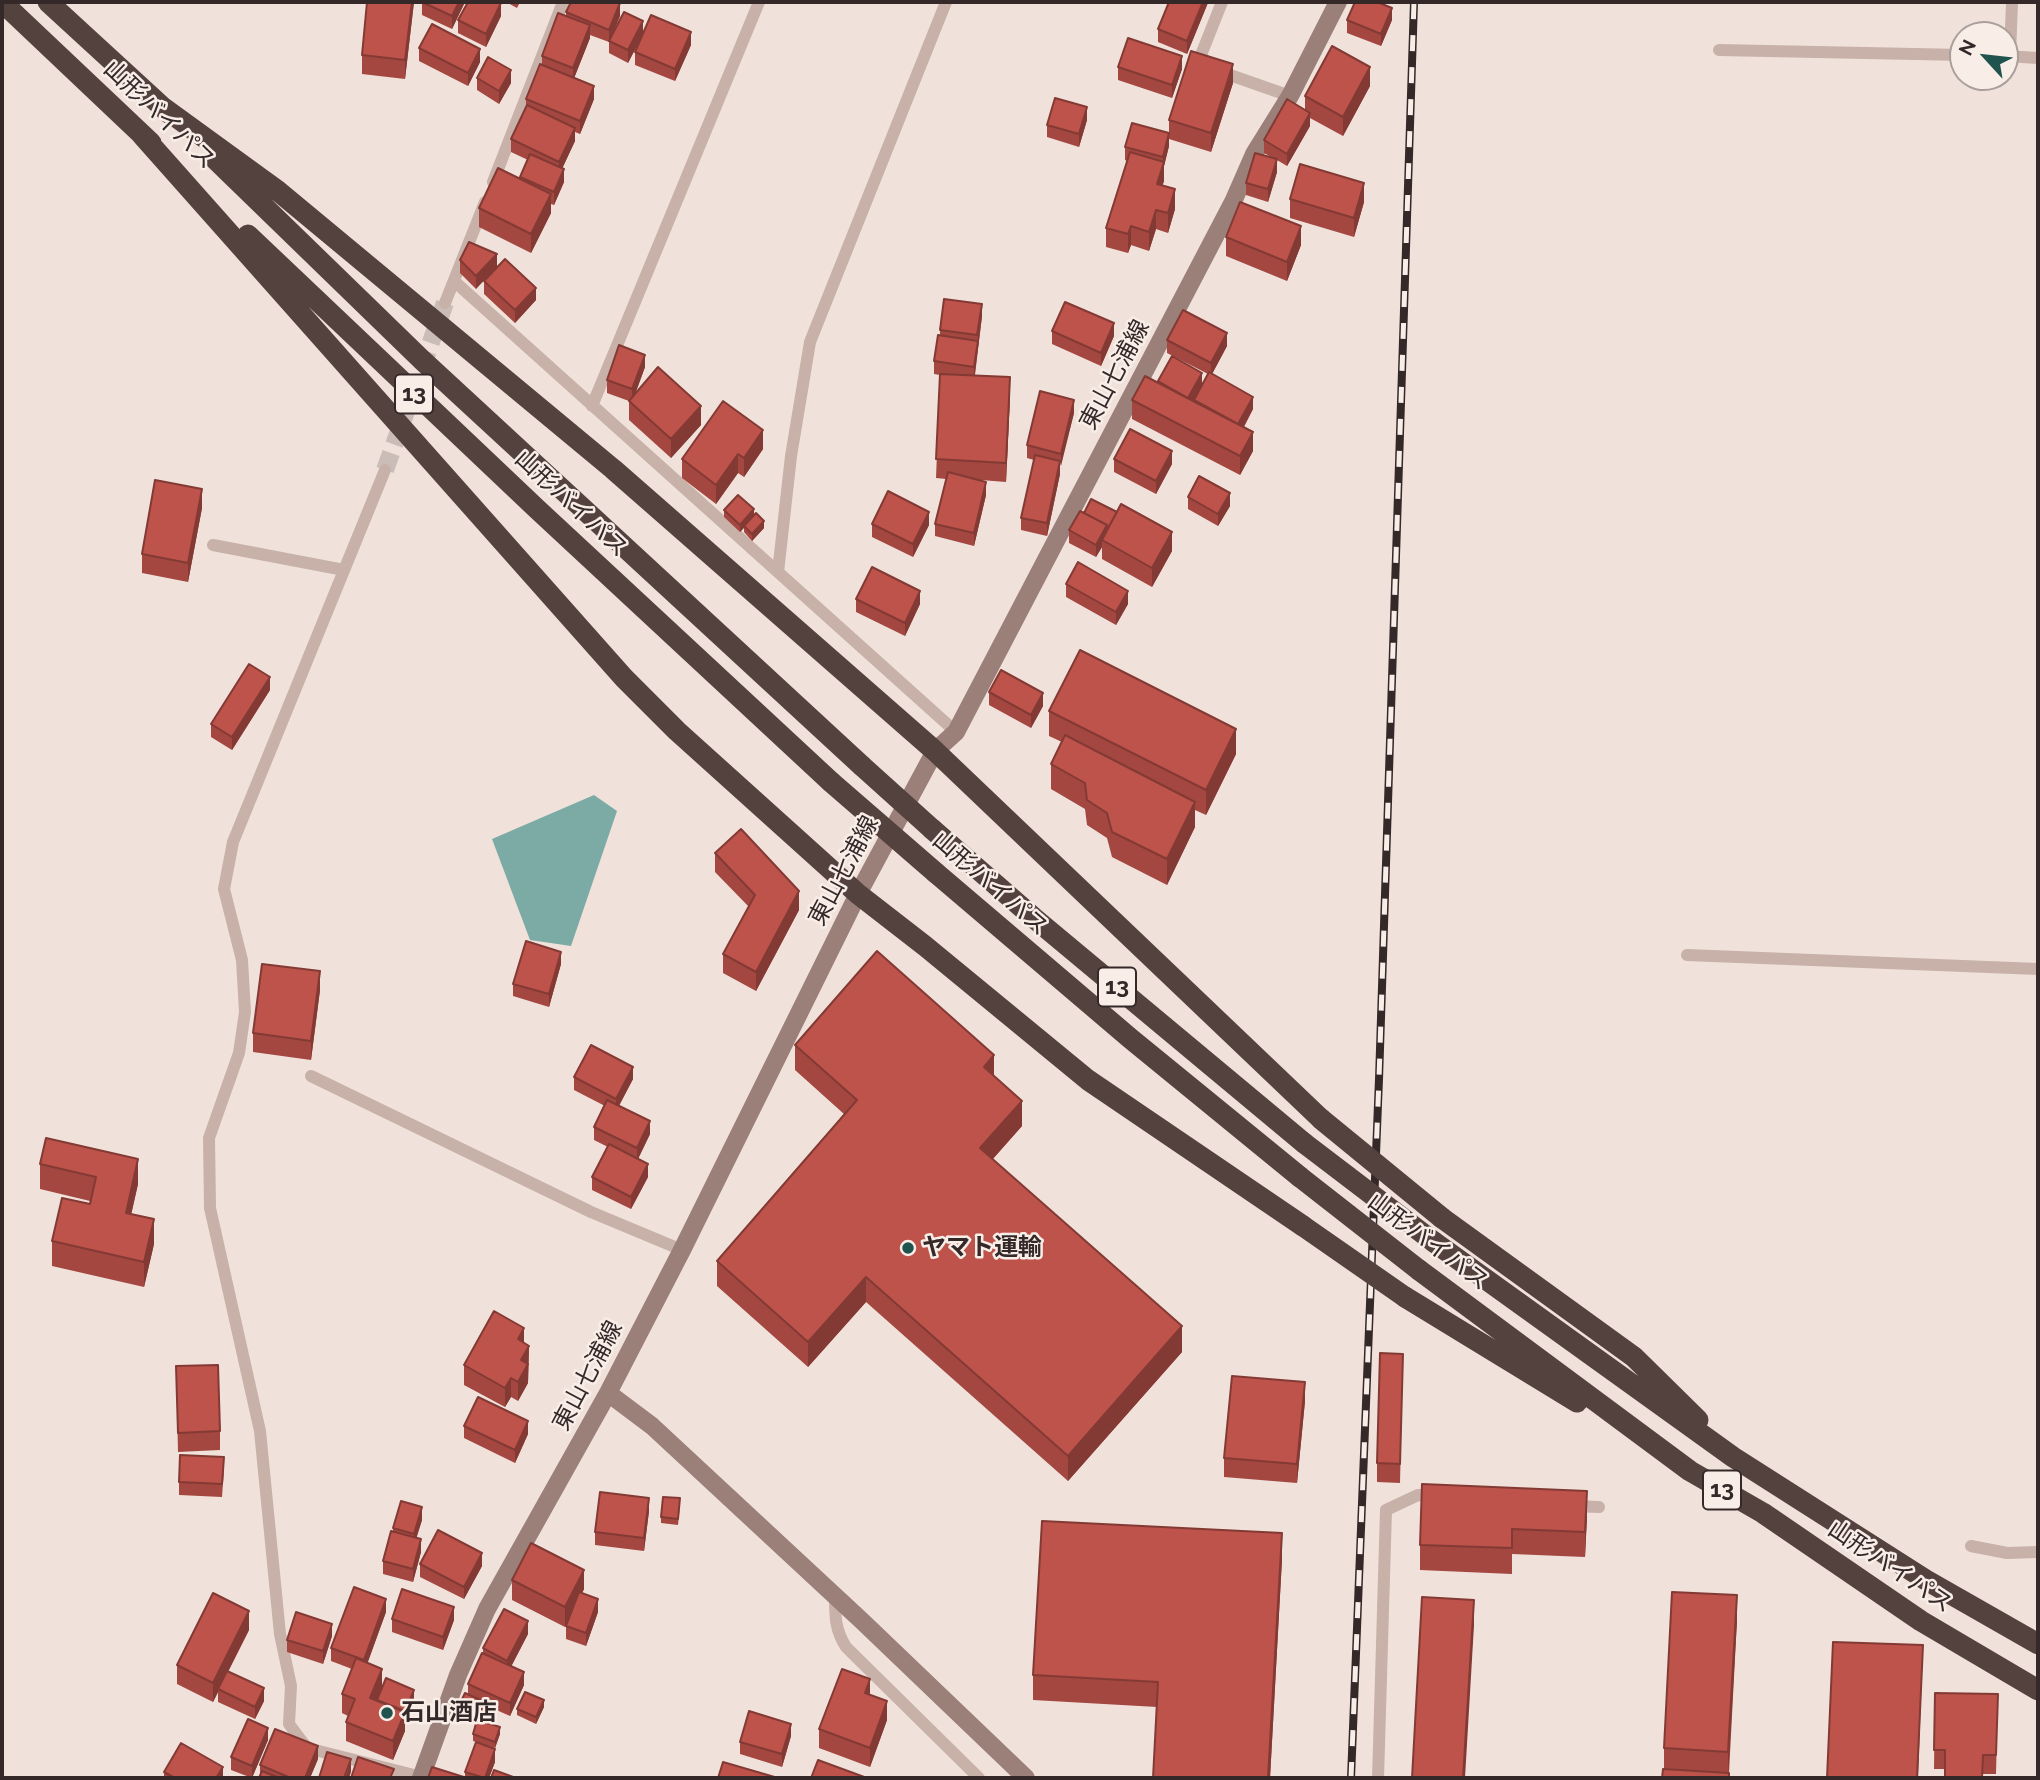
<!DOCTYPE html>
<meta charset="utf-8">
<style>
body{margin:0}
#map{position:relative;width:2040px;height:1780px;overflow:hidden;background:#f0e2db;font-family:Raleway,sans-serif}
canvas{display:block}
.frame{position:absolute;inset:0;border:4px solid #342928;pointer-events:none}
.north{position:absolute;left:1949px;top:21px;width:70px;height:70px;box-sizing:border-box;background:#f8ede7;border:2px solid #aa9f9b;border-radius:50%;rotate:297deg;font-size:19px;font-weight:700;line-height:28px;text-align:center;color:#342928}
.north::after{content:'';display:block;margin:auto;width:24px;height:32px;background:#20534d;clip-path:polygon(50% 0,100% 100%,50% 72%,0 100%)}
</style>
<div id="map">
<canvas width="2040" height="1780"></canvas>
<div class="frame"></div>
<div class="north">N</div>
</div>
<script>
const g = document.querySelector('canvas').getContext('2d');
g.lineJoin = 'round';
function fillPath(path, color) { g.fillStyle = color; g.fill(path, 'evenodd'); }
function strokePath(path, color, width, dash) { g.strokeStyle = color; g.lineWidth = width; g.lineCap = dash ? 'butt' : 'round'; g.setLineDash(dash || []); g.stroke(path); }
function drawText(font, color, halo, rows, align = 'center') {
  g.font = font + ' Raleway,"Noto Sans JP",sans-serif'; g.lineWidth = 5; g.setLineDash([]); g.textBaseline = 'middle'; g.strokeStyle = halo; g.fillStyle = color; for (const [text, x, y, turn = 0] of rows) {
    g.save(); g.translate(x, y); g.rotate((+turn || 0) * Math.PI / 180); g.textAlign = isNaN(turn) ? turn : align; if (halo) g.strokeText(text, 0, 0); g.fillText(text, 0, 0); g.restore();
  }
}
const water = new Path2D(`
 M594,795l23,16 -46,135 -41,-6 -38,-101z`);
const streetTunnel = new Path2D(`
 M385,470l60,-167`);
const lane = new Path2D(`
 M1222,2l-21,53 9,13 80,28
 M1719,50l244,5
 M2005,56l33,2
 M2010,56l2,-54
 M493,182l70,-180
 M454,281l502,451
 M445,303l40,-101
 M592,406l167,-404
 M385,470l-152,372 -9,47 18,71 3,52 -6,41 -30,85 1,70 50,223 20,203 11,52 -2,38 18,24 115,29
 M213,545l131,25
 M778,572l13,-116 19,-114 136,-340
 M1687,955l351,14
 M311,1076l280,136 91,38
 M1573,1506l26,1
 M1971,1546l36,7 31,-1
 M835,1596c0,20 0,34 11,51l133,131
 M1378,1778l8,-268 32,-15 18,1`);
const secondary = new Path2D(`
 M608,1393l44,33 210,195 164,157
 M421,1778l37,-103 29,-66 121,-216 74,-143 176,-356 77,-143 21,-19 277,-530 21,-48 36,-58 48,-94`);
const highway = new Path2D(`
 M2,2l149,141
 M48,2l122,112
 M161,106l117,85 335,278 322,282 386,368
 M142,135l482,543 53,53 181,163 67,52 163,134 215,146
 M215,159l207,201 440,406
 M248,235l289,274 294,273
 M932,829l102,89 270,225
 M936,873l195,166 169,138
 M1442,1218l192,139 64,63
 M1434,1242l299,215 193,123 112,64
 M1419,1270l271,201 73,42 158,108 117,69
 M1405,1297l172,105`);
const rail = new Path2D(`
 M1351,1778l28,-699 35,-1077`);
const highwayBridge = new Path2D(`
 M862,766l70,63
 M831,782l105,91
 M1321,1119l121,99
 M1304,1143l130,99
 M1300,1177l119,93
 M1303,1226l102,71`);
const wall = new Path2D(`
 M367,2h47l-9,77 -43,-5v-19z
 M422,2h43l-13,27 -30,-14z
 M506,2h14l-3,6z
 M1208,2l-21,52 -29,-12v-13z
 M566,12l54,4 -8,20 31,-2 -15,29 -19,-10v-11l-19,-7v3l-16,40 20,21 -14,35 -5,-2v9l-13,28 2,13 -10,23 -3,-1v9l-20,40 -52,-26v-19l41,-29 8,-19 -17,-8v-13l15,-32v-8l16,-34v-9l24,-40z
 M501,16l-15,31 -28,-14v-13z
 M1347,20h45l-11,26 -34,-13z
 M691,45l-16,36 -40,-16v-13z
 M419,48l61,14 -12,24 -49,-25z
 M1118,67l64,2 -10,29 -54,-18z
 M477,78l34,5 -12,21 -22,-14z
 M1233,83l-22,69 -42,-13v7l-5,20v15l-2,5 13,23 -7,24 -12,-4 -7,22 -18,-6 -3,8 -22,-6v-19l21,-67 -2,-1v-13l44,-14v-13z
 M1370,86l-27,50 -33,-18v8l-23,40 -10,-6v12l-9,30 -22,-7v-12l25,-26 -7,-4v-13l41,-30v-14z
 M1087,120l-8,27 -32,-10v-12z
 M1290,199l74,3 -10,35 -64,-19z
 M1226,237l75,8 -14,36 -61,-25z
 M497,254l-21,35 -16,-16v-13z
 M484,281l52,19 -21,23 -31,-29z
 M982,316l-7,59 35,21 -4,86 -25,-2 5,15 -12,51 -39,-10v-12l11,-45 -10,-1 4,-103 -6,-1v-13l6,-25v-6z
 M1052,331l62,5 -13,30 -49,-22z
 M1167,340l60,6 -15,28 41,35 -9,18 9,24 -13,24 -108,-56v-19l26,-17v-2l44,4 6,-11 -41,-21z
 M645,367l-9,25 65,33 -30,33 -42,-38v-19l-22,-8v-13z
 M1074,413l-14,53v8l-13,62 -26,-6v-12l13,-58 -7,-2v-13z
 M763,449l-19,28 -6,-4 -22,31 -34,-26v-19z
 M1114,459l58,5 -16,30 -42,-22z
 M1188,497l42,9 -12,20 -30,-17z
 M202,508l-14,74 -46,-9v-19z
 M724,510l30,5 10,13 -12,13 -8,-9v-4l-4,4 -16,-15z
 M1080,511l92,40 -20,36 -50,-28v-12l-6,10 -27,-14v-13z
 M872,524l57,1 -16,32 -41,-20z
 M1066,584l62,20 -12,21 -50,-28z
 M856,599l64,5 -15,32 -49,-24z
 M270,690l-38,60 -21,-13v-13z
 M989,692l54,14 -12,22 -42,-23z
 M1049,711l187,43 -30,61 -11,-5v17l-28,58 -55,-28 -5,-19 -20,-13 -2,-16 -34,-20v-25l11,-22 -13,-6z
 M715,853l84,57 -43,81 -33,-18v-19l26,-47 -34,-35z
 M561,964l-12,43 -36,-11v-12z
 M320,990l-9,70 -58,-8v-19z
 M795,1045l199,31 28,50 -29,33 189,193 -114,129 -202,-179 -58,65 -91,-81v-25l127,-147 -49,-44z
 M574,1077l59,2 -14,27 31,28 -12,25 10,18 -17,32 -39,-19v-13l16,-30 -14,-7v-13l11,-21 -31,-16z
 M40,1164l98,20 -7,30 23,30 -10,43 -92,-21v-25l38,-37v-3l-50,-12z
 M524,1343l5,3 -1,37 -10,18 -7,-4 -6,10 -41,-22v-20z
 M1403,1354l-3,129 -23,-1v-19z
 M176,1366l44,65v19l-42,2z
 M1305,1401l-8,82 -73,-6v-19z
 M464,1426l64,8 -13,29 -51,-25z
 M224,1470l-2,27 -43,-2v-13z
 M680,1505l-2,20 -17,-2v-6z
 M649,1511l-5,40 -49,-6v-13z
 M1587,1516l-2,41 -73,-3v20l-92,-4v-25z
 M422,1520l-6,18 5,14 -8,30 -30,-8v-13l10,-29v-4z
 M1282,1559l-12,219h-117l4,-71 -124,-7v-25z
 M420,1564l62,2 -18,33 -44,-22z
 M512,1580l72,9 -2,4 16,19 -12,34 -20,-7v-13l4,-10 -5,11 -53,-27z
 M386,1612l-19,51 15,25 32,14 -9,22v7l-12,29 -47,-19v-19l2,-6 -6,-3v-19l10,-25 -21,-8v-13z
 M392,1619l62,1 -11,30 -51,-18z
 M1737,1620l-8,153 -65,-4v-21z
 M249,1630l-21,41 36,30 -9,18 -37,-17v-10l-5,10 -36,-18v-19z
 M528,1634l-17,33 13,18 -14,31 -25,-11v4l-6,11 21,14 -5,14 -22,-7v-7l4,-12 -19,-9v-6l10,-13v-10l15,-30v-6z
 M332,1636l-9,28 -36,-12v-12z
 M1935,1693l63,1 -2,80h-13l-38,-5h-11z
 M870,1695l17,25 -17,47 -51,-19v-19z
 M544,1707l-8,17 -19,-9v-6z
 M791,1736l-9,31 -42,-13v-12z
 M268,1740l-16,38 -21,-8v-13z
 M318,1759l-8,19h-51l1,-3v-10z
 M495,1762l-6,16h-61h37v-6z
 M164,1772l59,6h-59z`);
const shadedWall = new Path2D(`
 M412,2h2l-9,77v-19z
 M459,2h6l-13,27v-13z
 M1203,2h5v1l-21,51v-13z
 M501,3v13l-15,31v-13z
 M620,3v13l-11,26v-12z
 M1392,8v12l-11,26v-12z
 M643,21v13l-15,29v-13z
 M590,25v13l-17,43v-13z
 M691,32v13l-16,36v-12z
 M480,49v13l-12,24v-13z
 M1182,56v13l-10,29v-13z
 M1233,64v19l-22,69v-19z
 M1370,67v19l-27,50v-19z
 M511,70v13l-12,21v-13z
 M594,86v13l-14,35v-13z
 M1087,107v13l-8,27v-13z
 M1310,113v13l-23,40v-12z
 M575,128v13l-16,34v-13z
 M1169,133v13l-5,20v15l-7,22v-19l6,-19v-8z
 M1277,159v13l-9,30v-13z
 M564,169v13l-10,23v-13z
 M1364,183v19l-10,35v-19z
 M1175,189v20l-7,24v-20z
 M551,194v19l-20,40v-19z
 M1156,210v19l-7,22v-19z
 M1131,226v19l-3,8v-19z
 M1301,226v19l-14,36v-19z
 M497,254v13l-21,22v-13z
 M536,288v12l-21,23v-13z
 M982,304v12l-8,64v-13z
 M1114,323v13l-13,30v-13z
 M1227,333v13l-16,30v-13z
 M645,355v12l-13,35v-13z
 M1202,373v13l-14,25v-13z
 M1010,377v19l-4,86v-19z
 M1253,397v12l-15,28v-13z
 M1074,400v13l-13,53v-12z
 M701,406v19l-30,33v-19z
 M763,430v19l-19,28v-19z
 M1253,432v19l-13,24v-19z
 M1172,451v13l-16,30v-13z
 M738,454v19l-22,31v-19z
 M1060,461v13l-13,62v-13z
 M986,482v13l-12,51v-13z
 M202,489v19l-14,74v-19z
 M1230,493v13l-12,20v-12z
 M754,509v7l-14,16v-7z
 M929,512v13l-16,32v-13z
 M764,521v7l-12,13v-7z
 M1107,525v13l-5,2v7l-6,10v-12z
 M1172,532v19l-20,36v-19z
 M920,591v13l-15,32v-13z
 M1128,591v13l-12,21v-13z
 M270,677v13l-38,60v-13z
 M1043,693v13l-12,22v-13z
 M1236,729v25l-30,61v-25z
 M1195,802v25l-28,58v-26z
 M799,891v19l-43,81v-19z
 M561,952v12l-12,43v-13z
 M320,971v19l-9,70v-19z
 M994,1055v25l-10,-13z
 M633,1067v12l-17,32v-12z
 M1022,1101v25l-42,47v-25z
 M650,1121v13l-13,27v-13z
 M138,1159v25l-12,54v-25z
 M648,1164v13l-17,32v-12z
 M154,1219v25l-10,43v-25z
 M866,1277v25l-58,65v-25z
 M1182,1326v26l-114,129v-25z
 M524,1328v19l-6,-8z
 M529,1346l-1,37 -10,18v-19l3,-22z
 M511,1378v19l-6,10v-19z
 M1305,1382v19l-8,82v-19z
 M528,1421v13l-13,29v-13z
 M1587,1491v25l-2,41v-25z
 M649,1498v13l-5,40v-13z
 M422,1507v13l-8,26v-12z
 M1282,1533v26l-12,219h-2z
 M421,1539v13l-8,30v-13z
 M482,1553v13l-18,33v-12z
 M584,1570v19l-19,38v-20z
 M1737,1595v25l-9,157v-25z
 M386,1599v13l-22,61v-13z
 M598,1599v13l-12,34v-13z
 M1474,1600v25l-9,153h-2z
 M454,1607v13l-11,30v-13z
 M249,1611v19l-30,60 -1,-1v3l-5,10v-19z
 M528,1621v13l-21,40v-13z
 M332,1624v12l-9,28v-13z
 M1923,1645l-5,133h-1z
 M382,1669v19l-12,29v-19z
 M524,1672v13l-14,31v-13z
 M870,1679v19l-5,-5z
 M264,1688v13l-9,18v-12z
 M414,1690v12l-9,22v-13z
 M544,1700v7l-8,17v-7z
 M887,1701v19l-17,47v-19z
 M485,1702v7l-7,14v-7z
 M405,1712v19l-12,29v-19z
 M791,1724v12l-9,31v-13z
 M500,1727v7l-5,14v-6z
 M268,1728v12l-16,38v-12z
 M318,1746v13l-8,19h-5z
 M495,1749v13l-6,16h-4z
 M351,1759v13l-2,6h-4z
 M223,1767v11h-7z`);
const building = new Path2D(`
 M367,2h45l-7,58 -43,-5z
 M422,2h37l-7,14z
 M468,2h30l3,1 -15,31 -28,-14z
 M571,2h46l3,1 -11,27 -43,-18z
 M1169,2h34l-16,39 -29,-12z
 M1355,2h22l15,6 -11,26 -34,-14z
 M624,12l19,9 -15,29 -19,-9z
 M558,13l32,12 -17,43 -31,-12z
 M651,15l40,17 -16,37 -40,-17z
 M432,24l48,25 -12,24 -49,-25z
 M1128,38l54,18 -10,29 -54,-18z
 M1332,46l38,21 -27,50 -38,-21z
 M1191,51l42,13 -22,69 -42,-13z
 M488,57l23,13 -12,21 -22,-13z
 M540,64l54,22 -14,35 -54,-22z
 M1055,98l32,9 -8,27 -32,-9z
 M1287,99l23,14 -23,41 -23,-14z
 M527,105l48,23 -16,34 -48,-23z
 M1132,123l37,10 -6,24 -38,-10z
 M1130,152l34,10 -7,22 18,5 -7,24 -12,-3 -7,22 -18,-6 -3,8 -22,-6z
 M1255,153l22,6 -9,30 -22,-6z
 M530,154l34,15 -10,23 -34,-15z
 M1300,164l64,19 -10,35 -64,-19z
 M498,168l53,26 -20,40 -52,-26z
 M1240,202l61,24 -14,36 -61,-25z
 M469,242l28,12 -21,22 -16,-16z
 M505,259l31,29 -21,22 -31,-29z
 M944,299l38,5 -5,31 -37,-5z
 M1065,302l49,21 -13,30 -49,-22z
 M1183,310l44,23 -16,30 -44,-23z
 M938,335l40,6 -4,26 -40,-6z
 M619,345l26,10 -13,34 -25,-9z
 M1172,356l30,17 -14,25 -30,-17z
 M658,367l43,39 -30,33 -42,-38z
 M1209,372l44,25 -15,27 -44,-24z
 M940,374l70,3 -4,86 -70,-4z
 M1145,376l108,56 -13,24 -108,-56z
 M1040,391l34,9 -13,54 -34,-9z
 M723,401l40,29 -19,28 -6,-4 -22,31 -34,-26z
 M1130,429l42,22 -16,30 -42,-22z
 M1035,455l25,6 -13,62 -26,-5z
 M948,472l38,10 -12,51 -39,-9z
 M1199,476l31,17 -12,21 -30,-17z
 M155,480l47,9 -14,74 -46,-9z
 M888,491l41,21 -16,32 -41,-20z
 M738,495l16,14 -14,16 -16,-15z
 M1091,499l26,13 -9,16 -2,-1 1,-2 -23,-12z
 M1121,504l51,28 -20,36 -50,-28z
 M1080,511l27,14 -11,20 -27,-15z
 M756,513l8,8 -12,13 -8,-8z
 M1078,562l50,29 -12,21 -50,-28z
 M872,567l48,24 -15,32 -49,-24z
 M1080,650l156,79 -30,61 -157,-79z
 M249,664l21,13 -38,60 -21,-13z
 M1001,670l42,23 -12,22 -42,-23z
 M1065,735l130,67 -28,57 -55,-27 -5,-19 -20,-13 -2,-17 -34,-19z
 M741,829l58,62 -43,81 -33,-18 32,-59 -40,-42z
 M526,941l35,11 -12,42 -36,-10z
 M877,951l117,104 -10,12 38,34 -42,47 202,178 -114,130 -202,-179 -58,65 -91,-81 140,-161 -62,-55z
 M262,964l58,7 -9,70 -58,-8z
 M591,1045l42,22 -17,32 -42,-22z
 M607,1100l43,21 -13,27 -43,-21z
 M46,1138l92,21 -12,54 28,6 -10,43 -92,-21 10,-43 28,6 6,-27 -56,-13z
 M609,1144l39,20 -17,33 -39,-20z
 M494,1311l30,17 -6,11 11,7 -8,14 7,4 -10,18 -7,-4 -6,10 -41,-23z
 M1380,1353l23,1 -3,110 -23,-1z
 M218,1365l2,66 -42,2 -2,-67z
 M1232,1376l73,6 -8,82 -73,-6z
 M478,1397l50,24 -13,29 -51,-24z
 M180,1455l44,2 -2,27 -43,-2z
 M1422,1484l165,7 -2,41 -73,-3v19l-92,-3z
 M600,1492l49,6 -5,40 -49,-6z
 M663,1497l17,1 -2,21 -17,-2z
 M401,1501l21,6 -8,27 -21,-6z
 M1042,1521l240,12 -14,245h-115l5,-96 -125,-7z
 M438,1530l44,23 -18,34 -44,-23z
 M391,1531l30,8 -8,30 -30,-8z
 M531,1543l53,27 -19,37 -53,-27z
 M354,1587l32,12 -22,61 -33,-12z
 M402,1589l52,18 -11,30 -51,-18z
 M579,1592l19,7 -12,34 -20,-7z
 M1672,1592l65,3 -9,157 -64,-4z
 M213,1593l36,18 -36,72 -36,-18z
 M1422,1597l52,3 -11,178h-51z
 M504,1609l24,12 -21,40 -24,-13z
 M296,1612l36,12 -9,27 -36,-11z
 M1833,1642l90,3 -6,133h-90z
 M482,1653l42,19 -14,31 -42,-19z
 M356,1658l26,11 -12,29 35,14 -12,29 -47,-19 9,-23 -13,-5z
 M842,1669l28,10 -5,14 22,8 -17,47 -51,-19z
 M227,1671l37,17 -9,19 -37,-18z
 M386,1678l28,12 -9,21 -28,-11z
 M525,1692l19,8 -8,17 -19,-8z
 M465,1693l20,9 -7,14 -20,-9z
 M1935,1693l63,1 -2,61h-13l-1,23h-37v-28h-11z
 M749,1711l42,13 -9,30 -42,-12z
 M248,1719l20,9 -16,38 -21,-9z
 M477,1720l23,7 -5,15 -22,-8z
 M275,1729l43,17 -13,32h-14l-31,-13z
 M476,1742l19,7 -10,29 -20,-6z
 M181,1743l42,24 -7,11h-41l-11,-6z
 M327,1752l24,7 -7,19h-25z
 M358,1757l36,12 -4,9h-39z
 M818,1760l49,18h-56z
 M723,1762l55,16h-60z
 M432,1767l35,11h-39z
 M1663,1769l66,4v5h-67z
 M494,1770l22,8h-25z
 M262,1771l17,7h-20z`);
const markers = [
 [908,1248,7,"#20534d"],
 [387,1713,7,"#20534d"]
];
const shields = [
 [414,394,38],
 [1117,987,38],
 [1722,1490,38]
];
const shieldNames = [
 ["13",414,394],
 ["13",1117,987],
 ["13",1722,1490]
];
const streetNames = [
 ["山形バイパス",159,115,44],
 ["東山七浦線",1115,375,-62],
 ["山形バイパス",571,504,43],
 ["東山七浦線",844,871,-62],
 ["山形バイパス",990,884,41],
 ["山形バイパス",1428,1242,37],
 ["東山七浦線",588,1376,-62],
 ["山形バイパス",1890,1567,34]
];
const poiNames = [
 ["ヤマト運輸",922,1248],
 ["石山酒店",401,1713]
];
fillPath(water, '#7caba5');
strokePath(streetTunnel, '#cabdb7', 18, [18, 9]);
strokePath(lane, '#c7b1a8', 12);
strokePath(secondary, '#9a8079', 18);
strokePath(highway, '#54423f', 21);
strokePath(rail, '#342928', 8);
strokePath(rail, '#f8ede7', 5, [16]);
strokePath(highwayBridge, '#54423f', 21);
fillPath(wall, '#a34740');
fillPath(shadedWall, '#843a34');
fillPath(building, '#bd534b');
strokePath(building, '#843a34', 2);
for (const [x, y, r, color] of markers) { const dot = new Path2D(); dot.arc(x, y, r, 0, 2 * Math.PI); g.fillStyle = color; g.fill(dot); strokePath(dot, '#f8ede7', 2.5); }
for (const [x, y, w] of shields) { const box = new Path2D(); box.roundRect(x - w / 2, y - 19.5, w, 39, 5); g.fillStyle = '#f8ede7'; g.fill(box); strokePath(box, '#342928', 2); }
drawText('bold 23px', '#342928', null, shieldNames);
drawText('24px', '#342928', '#f8ede7', streetNames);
drawText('bold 24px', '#342928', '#f8ede7', poiNames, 'left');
</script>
